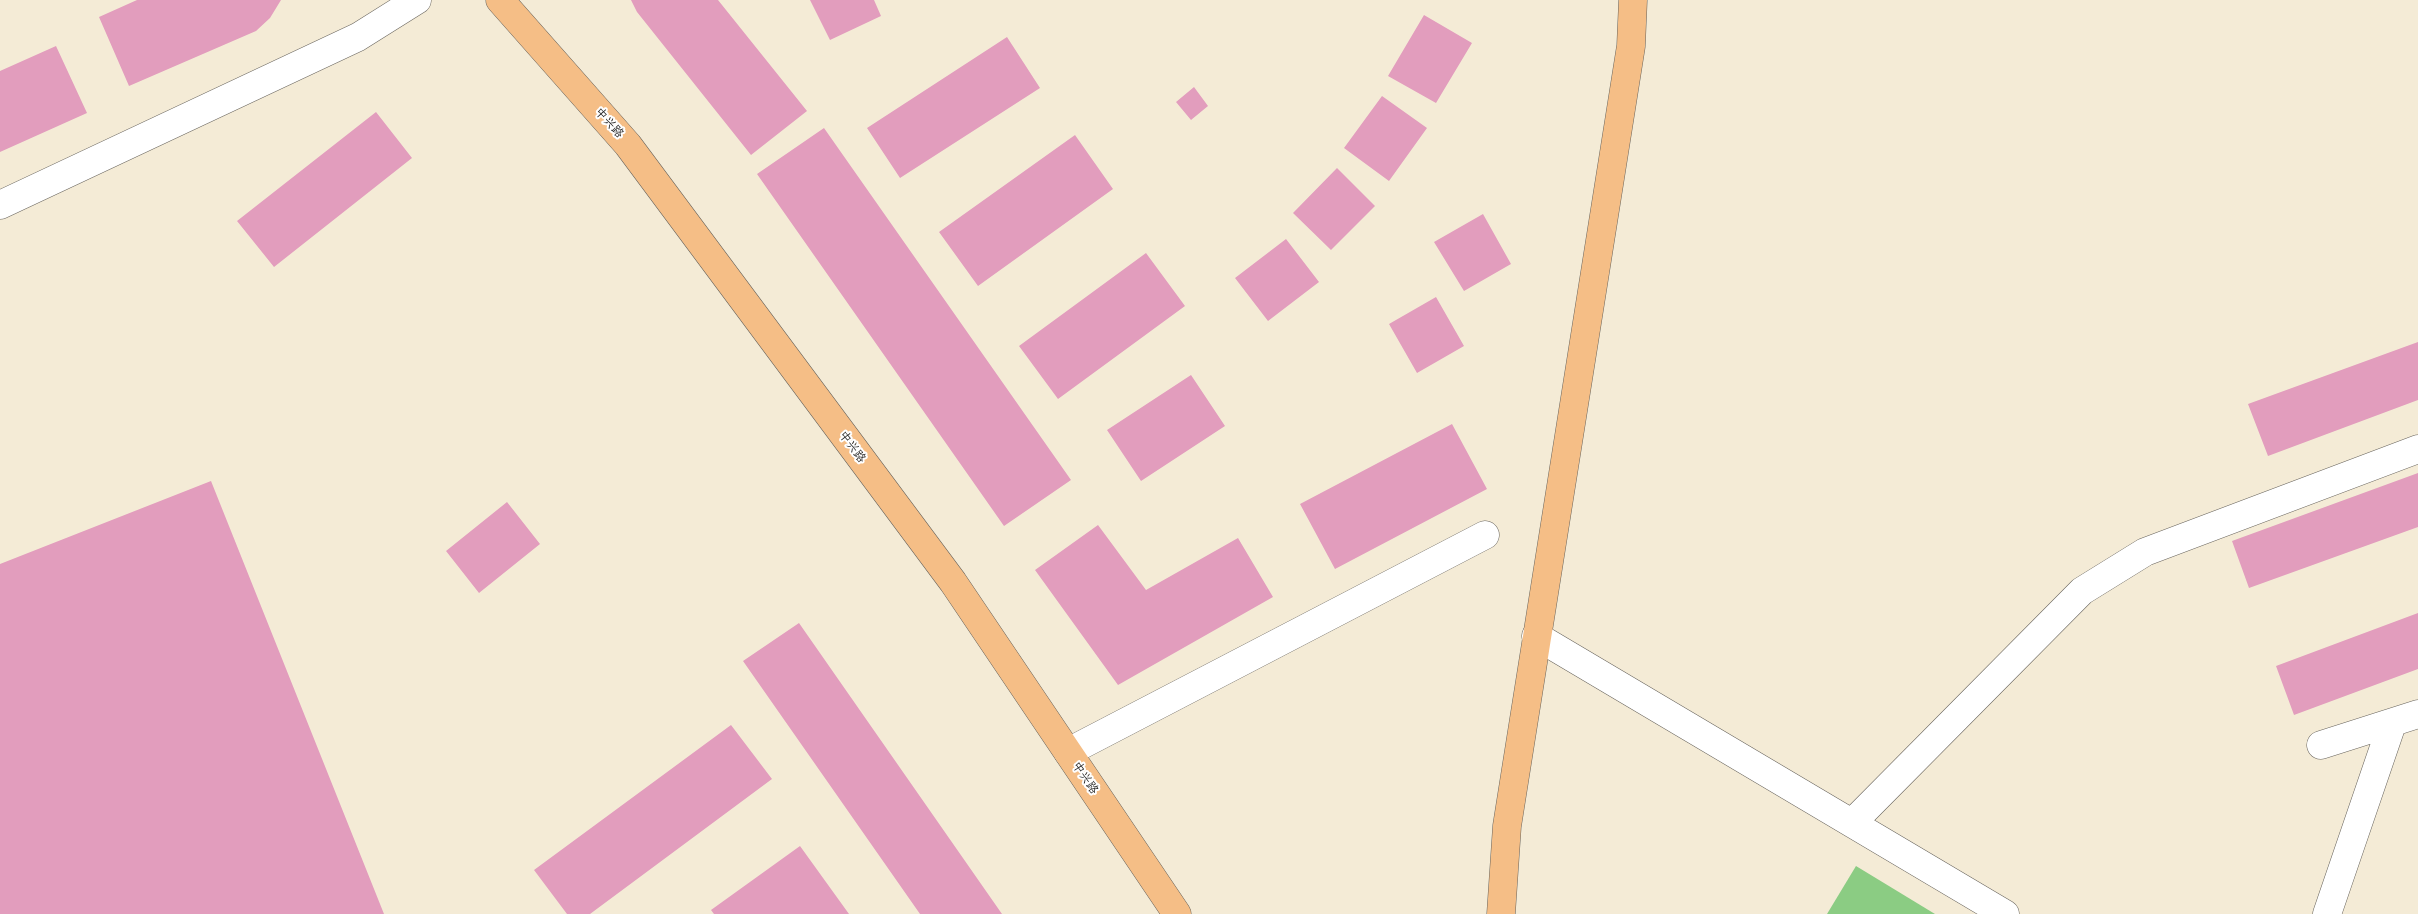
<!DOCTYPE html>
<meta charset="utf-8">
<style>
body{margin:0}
canvas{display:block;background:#f4ebd6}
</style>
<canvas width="2418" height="914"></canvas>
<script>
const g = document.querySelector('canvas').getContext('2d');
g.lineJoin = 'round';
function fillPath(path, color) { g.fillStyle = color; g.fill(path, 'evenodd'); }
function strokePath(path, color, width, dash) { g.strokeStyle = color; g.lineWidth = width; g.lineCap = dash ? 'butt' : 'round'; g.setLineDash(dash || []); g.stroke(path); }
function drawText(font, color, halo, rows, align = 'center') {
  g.font = font + ' "Shantell Sans","LXGW WenKai TC",sans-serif'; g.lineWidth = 4; g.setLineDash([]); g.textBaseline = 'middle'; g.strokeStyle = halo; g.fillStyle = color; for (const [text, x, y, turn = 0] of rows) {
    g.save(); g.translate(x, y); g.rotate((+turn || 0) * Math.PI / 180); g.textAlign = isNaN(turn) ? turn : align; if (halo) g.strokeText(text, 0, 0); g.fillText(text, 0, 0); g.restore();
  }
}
const green = new Path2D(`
 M1856,866l79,48h-108z`);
const building = new Path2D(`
 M137,0h144l-11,18 -14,13 -127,55 -30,-69z
 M631,0h87l89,111 -56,44 -114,-143z
 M810,0h64l7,16 -51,24z
 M1424,15l48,28 -36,60 -48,-27z
 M1007,37l33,51 -140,90 -33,-50z
 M56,46l31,67 -87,39v-81z
 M1194,87l14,19 -17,14 -15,-18z
 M1382,96l45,32 -38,53 -45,-33z
 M376,112l36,46 -138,109 -37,-46z
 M824,128l247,352 -67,46 -247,-352z
 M1075,135l38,54 -135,97 -39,-54z
 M1337,168l38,38 -44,44 -38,-37z
 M1483,214l28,50 -47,27 -30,-49z
 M1286,239l33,43 -51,39 -33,-43z
 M1146,253l39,53 -127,93 -39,-53z
 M1436,297l28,49 -47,27 -28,-49z
 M2418,342v58l-150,56 -20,-52z
 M1191,375l34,51 -84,55 -34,-51z
 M1452,424l35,65 -152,80 -35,-65z
 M2418,473v54l-169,61 -17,-47z
 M211,481l173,433h-384v-350z
 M507,502l33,42 -61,49 -33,-42z
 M1098,525l48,65 92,-52 35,59 -155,88 -83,-115z
 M2418,613v56l-124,46 -18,-49z
 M799,623l203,291h-82l-177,-253z
 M731,725l41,54 -182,135h-23l-33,-44z
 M800,846l49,68h-135l-3,-4z`);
const minor = new Path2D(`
 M0,205l358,-168 59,-37
 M1536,636l469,278
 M2321,745l97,-31
 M1068,752l417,-217
 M1852,823l230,-232 63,-39 273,-103
 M2327,914l65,-190`);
const major = new Path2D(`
 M500,0l128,145 325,437 224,332
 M1501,914l6,-88 124,-780 2,-46`);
const streetNames = [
 ["中兴路",609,123,48],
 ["中兴路",852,447,53],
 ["中兴路",1085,778,56]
];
fillPath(green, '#8bcc83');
fillPath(building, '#e29dbd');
strokePath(minor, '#68645d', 29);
strokePath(major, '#68645d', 29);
strokePath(minor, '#fff', 28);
strokePath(major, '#f5be86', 28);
drawText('12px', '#1c1c1c', '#fff', streetNames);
</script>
